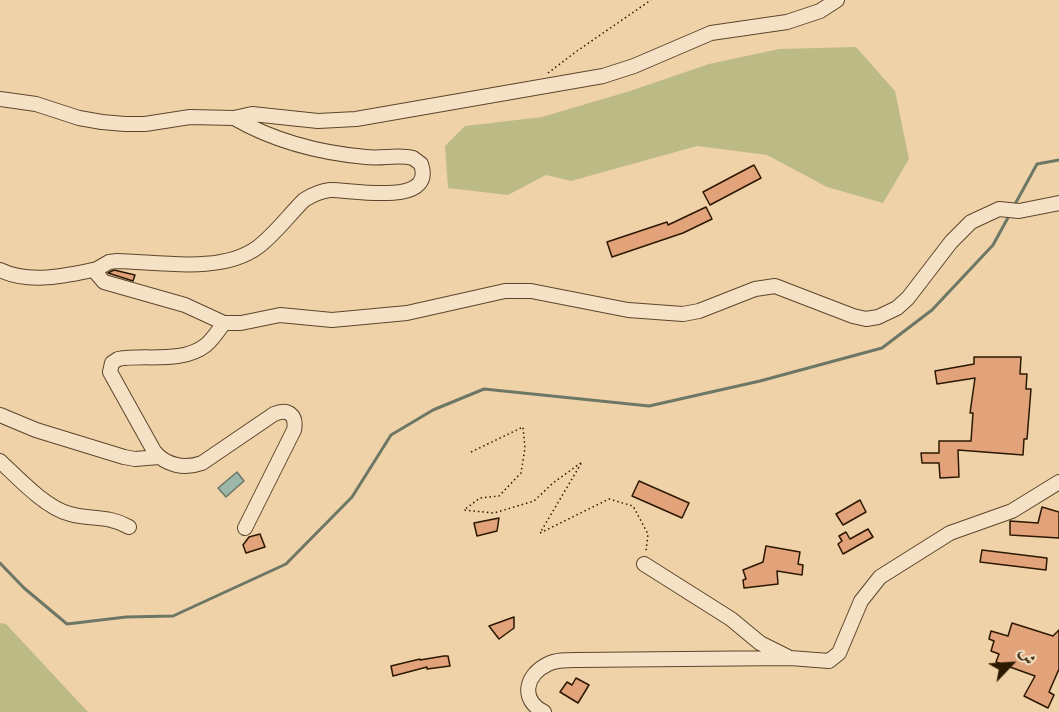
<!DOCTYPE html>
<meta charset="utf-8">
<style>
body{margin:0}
#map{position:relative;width:1059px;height:712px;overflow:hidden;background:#f0d2a8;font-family:"Libre Bodoni",Amiri,serif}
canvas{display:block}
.north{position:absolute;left:981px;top:634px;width:60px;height:60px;-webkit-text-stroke:4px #f5e2c6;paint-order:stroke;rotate:65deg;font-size:16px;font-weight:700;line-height:24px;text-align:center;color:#2a1801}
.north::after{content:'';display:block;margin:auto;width:21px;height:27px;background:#2a1801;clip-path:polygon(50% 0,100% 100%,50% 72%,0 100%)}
</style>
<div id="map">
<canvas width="1059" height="712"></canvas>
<div class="north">ش</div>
</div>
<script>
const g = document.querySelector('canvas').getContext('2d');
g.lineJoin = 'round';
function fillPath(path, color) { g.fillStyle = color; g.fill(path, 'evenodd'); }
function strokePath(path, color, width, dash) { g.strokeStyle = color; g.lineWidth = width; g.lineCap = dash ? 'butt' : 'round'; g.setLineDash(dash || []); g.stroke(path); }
const green = new Path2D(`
 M856,47l39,44 14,68 -26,44 -56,-16 -60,-32 -70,-9 -126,35 -25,-6 -38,20 -60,-7 -3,-42 20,-20 77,-9 88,-26 79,-27 70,-15z
 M0,623l6,1 82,88h-88z`);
const water = new Path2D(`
 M237,472l7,9 -18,16 -8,-9z`);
const stream = new Path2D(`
 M1014,206l23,-42 22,-4
 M0,563l24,25 43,36 59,-7 47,-1 113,-52 66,-67 39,-62 42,-25 51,-21 165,17 111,-25 122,-33 50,-38 61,-65 17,-31`);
const building = new Path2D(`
 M754,165l7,13 -51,27 -7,-13z
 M706,207l6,12 -29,14 -71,24 -5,-15 60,-20 1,3z
 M114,270l21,5 -2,6 -25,-8z
 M974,357h47l-1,17h7l-1,15h5l-4,50h-3l-1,16 -65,-5 1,27 -19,1 -1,-15h-17l-1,-10h18v-12h32l2,-28h-3l5,-35 -38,6 -2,-13 39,-7z
 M639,481l50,22 -7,15 -50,-22z
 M860,500l6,12 -23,13 -7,-11z
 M1042,507l17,5v26l-49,-3v-14l28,2z
 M499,518l-2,13 -20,5 -3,-13z
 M868,529l5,8 -30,17 -5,-10 4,-3 -3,-5 7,-4 4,7z
 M260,534l5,13 -19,6 -3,-8 6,-8z
 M766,546l34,6 -2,12 5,1 -1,10 -25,-4 1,13 -34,4 -1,-8 3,-1 -3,-9 20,-8z
 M982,550l65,8 -1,12 -66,-8z
 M514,617v11l-15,11 -10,-13z
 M1012,623l41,13 6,-6v39l-10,23 5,3 -6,13 -24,-12 11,-20 -39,-14 3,-8 -8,-3 3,-10 -5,-2 2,-8 17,5z
 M444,656h4l2,10 -23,3v-2l-34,9 -2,-10 29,-7v1z
 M576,678l13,7 -11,18 -18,-11 7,-10 5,3z`);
const path = new Path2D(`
 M548,73l29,-22 74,-51
 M471,452l52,-25 2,21 -4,25 -22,23 -19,2 -16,12 30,3 40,-12 19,-18 29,-21 -42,71 69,-34 24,7 15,28 -2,17`);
const minor = new Path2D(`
 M0,99l36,5 43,14 23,4 23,2h20l45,-7 44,1 18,-4 66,7 38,-2 247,-43 31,-10 77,-33 76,-11 33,-11 17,-11
 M234,118c40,23 87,35 132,39 16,2 32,-3 47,1l8,6c15,44 -72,25 -91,26 -10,1 -18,5 -26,10 -15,15 -29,34 -46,47 -36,27 -98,15 -141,14l-8,1 -12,7v5l7,8 81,23 39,18h17l39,-8 52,5 75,-7 98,-22h26l97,19 55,4 16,-3 56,-22 20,-3 78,30 13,3 12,-2 19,-9 11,-10 43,-56 20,-20 28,-13 20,2 40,-8
 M0,270c29,14 66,6 97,-1
 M224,323c-6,8 -11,16 -18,22 -24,19 -61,9 -88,14l-6,4 -2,9 44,79c12,15 31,18 48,12l72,-49c14,-6 23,1 20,16l-49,98
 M0,415l36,15 88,27 11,2 24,-2
 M0,461c18,17 46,47 70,53 22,6 38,1 59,13
 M644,564l87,55 29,24 28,14
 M544,712c-24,-12 -19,-37 4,-48 8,-4 18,-4 28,-4l214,-2 39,3 10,-8 22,-52 19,-24 70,-44 62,-22 47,-29`);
fillPath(green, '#bdbb85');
fillPath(water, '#9ab7aa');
strokePath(water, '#6d7766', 1.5);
strokePath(stream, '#6d7766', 3);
fillPath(building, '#e3a37a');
strokePath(building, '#2a1801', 1.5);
strokePath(minor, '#5c462b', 16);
strokePath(path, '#2a1801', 1.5, [1.5, 3]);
strokePath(minor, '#f5e2c6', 14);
</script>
